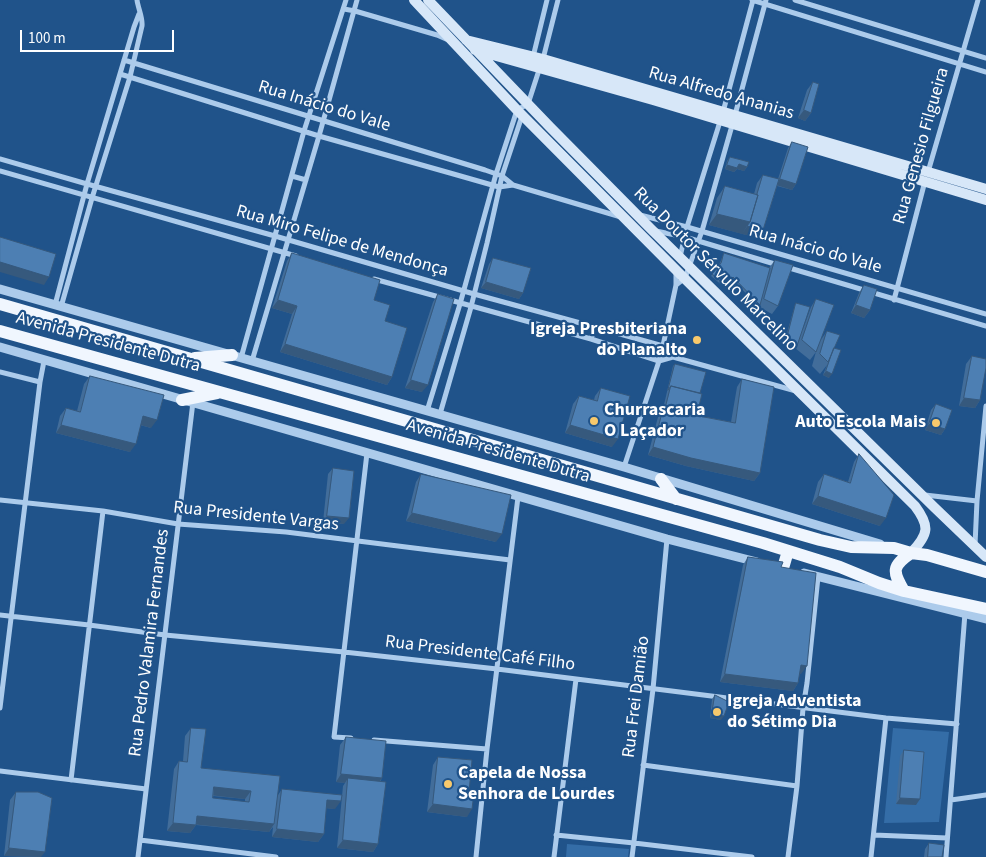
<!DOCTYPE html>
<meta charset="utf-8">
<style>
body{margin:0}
#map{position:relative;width:986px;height:857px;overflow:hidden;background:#20538a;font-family:"Source Sans 3",sans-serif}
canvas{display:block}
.scale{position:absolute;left:20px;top:30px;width:154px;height:22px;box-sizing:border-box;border:2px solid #fff;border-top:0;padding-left:6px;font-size:15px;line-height:18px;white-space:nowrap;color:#fff;-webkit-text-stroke:4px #20538a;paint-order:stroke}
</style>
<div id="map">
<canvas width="986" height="857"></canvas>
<div class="scale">100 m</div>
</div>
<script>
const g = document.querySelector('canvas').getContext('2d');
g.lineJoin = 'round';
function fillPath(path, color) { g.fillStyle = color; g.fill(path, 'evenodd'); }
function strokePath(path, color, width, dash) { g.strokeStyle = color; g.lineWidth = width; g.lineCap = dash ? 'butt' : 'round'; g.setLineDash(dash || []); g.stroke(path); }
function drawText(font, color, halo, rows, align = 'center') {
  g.font = font + ' "Source Sans 3",sans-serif'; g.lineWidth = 4.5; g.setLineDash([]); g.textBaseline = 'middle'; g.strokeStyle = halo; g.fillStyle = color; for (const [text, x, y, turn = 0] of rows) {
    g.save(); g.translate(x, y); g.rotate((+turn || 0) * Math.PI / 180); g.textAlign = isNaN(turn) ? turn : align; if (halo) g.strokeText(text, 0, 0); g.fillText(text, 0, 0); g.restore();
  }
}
const green = new Path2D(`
 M893,728l56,4 -10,90 -55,1z
 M567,844l62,5 -1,8h-62z`);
const minor = new Path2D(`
 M752,0l234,72
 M795,0l191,58
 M344,9l11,2 82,24 9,4
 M533,57l14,-57
 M543,59l15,-59
 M124,60l361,110 17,6 11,9 108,32
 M120,74l199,62 131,37 49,14 14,-2
 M528,104l12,-37
 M0,159l87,25 188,52 199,58 121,33 68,19 10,11
 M0,171l296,85
 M928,172l50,-172
 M292,176l14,4
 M640,215l47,12 299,87
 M656,231l29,6 93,28
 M680,257l7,-30 36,-115 30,-112
 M786,267l200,59
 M374,279l217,60 68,22 14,-4 123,34
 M676,285l9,-7 17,-47 33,-116 31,-115
 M894,300l31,-119
 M55,305l32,-121 47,-157 5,-13
 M61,307l31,-109 38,-121 12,-51c1,-8 -4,-18 -5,-26
 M591,339l4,-12
 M241,358l63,-227 42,-131
 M252,361l67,-225 38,-136
 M0,372l40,10
 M427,411l33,-107 36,-130 21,-64 11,-6
 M440,414l31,-107 16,-64 15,-67 20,-60
 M624,467l37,-112 15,-70v-13
 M925,495l52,6
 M0,500l103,11 75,13 108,8 224,28
 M975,545l2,-44 9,-95
 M0,615l89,10 76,10 179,17 153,17 389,49 71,6
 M0,708l40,-326 4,-21
 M351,738l-17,-1 33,-284
 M374,740l113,9
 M643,765l154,21
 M0,771l146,18
 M71,780l32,-269
 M951,800l35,-5
 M556,835l78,8 118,14
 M874,835l73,3
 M140,840l136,17
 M138,857l55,-455
 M476,857l11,-108 31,-252
 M554,857l22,-178
 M632,857l21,-168 14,-150
 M788,857l9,-71 6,-78 4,-25 11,-106
 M871,857l15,-139
 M946,857l19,-244`);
const tertiary = new Path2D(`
 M0,289l624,178 256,77
 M0,347l667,192 90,23
 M804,573l182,46`);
const secondary = new Path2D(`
 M414,0l103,110 163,164 235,232c15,20 14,28 -4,47
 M428,0l122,127 101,102 284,279 51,49
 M466,40l77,19 443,130
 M475,50l178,50 333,100`);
const primary = new Path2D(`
 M0,304l820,236 31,7 43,1 17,5 16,2 59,17
 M0,331l763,212 77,24 39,16 25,8 82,18
 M195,358l37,-3
 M182,400l35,-7
 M661,479l15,20
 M783,568l5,-17
 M904,591c-12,-20 -12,-25 7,-38`);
const wall = new Path2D(`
 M813,82l-2,31 -6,8 -7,-3 9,-28z
 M792,142l4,42 -4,6 -15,-4 -14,44 -5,8 -49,-13 8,-27 8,-12 29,8 3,-11 6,-8 15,4 10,-31z
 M730,157l17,10 -3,4 -7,-2 -3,3 -9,-3 2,-8z
 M292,253l82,47 11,21 7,56 -5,8 -107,-33 12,-38 -20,-6 15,-47z
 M724,253l45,15 6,-8 3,46 -6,8 -13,-7 -27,-28 -8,8 -13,-11 8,-11z
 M493,258l30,35 -4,6 -38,-11 8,-24z
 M864,285l6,25 -6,8 -13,-5 8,-20z
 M438,294l-16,98 -17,-4 28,-86z
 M816,299l4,42 7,-10 7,17 -5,30 -6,-3 4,-10 -7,9 -8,-8 5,-18 -1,4 -6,8 -25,-20 10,-35 1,-2 7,26 8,-22z
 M972,356l8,44 -5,8 -16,-2 7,-42z
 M675,364l25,29 -4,22 35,7 6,-35 5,-8 18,94 -6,8 -68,-15 -38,-11 10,-38 5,-8 10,-43z
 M90,376l61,52 -11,-3 -10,27 -74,-19 4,-17 6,-8 11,3 7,-27z
 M601,388l11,59 -47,-14 8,-29 6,-8 15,4 1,-4z
 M936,404l9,25 -4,6 -16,-5 6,-20z
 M859,454l21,72 -68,-22 6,-22 6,-8 24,8 6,-20z
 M333,468l11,56 -21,-2 5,-48z
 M421,474l75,68 -90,-21 10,-39z
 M748,557l33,10 20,107h-2l-1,9 -5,8 -73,-9 23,-117z
 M715,695l6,25 -11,-2 2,-19z
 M191,728l10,40 77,27 4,-6 53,20 -9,-1 -2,26 -6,8 -46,-5 1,-10 -4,5 -73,-7 -6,8 -23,-2 7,-62 5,-8h4l2,-25zM213,796l32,3v3l-32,-4z
 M346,737l36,41 -2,4 -2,62 -5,8 -36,-4 6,-62 2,-3 -9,-1 4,-37z
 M904,750l12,55 -20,-1 4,-48z
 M438,757l31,35 -2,25 -40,-5 6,-47z
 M16,792l25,65 -37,-1 6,-56z
 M929,843l13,14h-18l1,-8z`);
const shadedWall = new Path2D(`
 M804,110l7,3 -6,8 -7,-3z
 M739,164l8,3 -3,4 -7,-2 -3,3 -9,-3 2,-4z
 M780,179l16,5 -4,6 -16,-5z
 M717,214l33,8 -8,12 -33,-9z
 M747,226l16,4 -5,8 -16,-4z
 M0,262l49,15 -5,8 -44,-13z
 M486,282l37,11 -4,6 -38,-11z
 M278,300l19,6 -5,8 -20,-6z
 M856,305l14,5 -6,8 -13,-5z
 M285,344l107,33 -5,8 -107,-33z
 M826,371l6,3 -3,4 -6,-3z
 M411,380l17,5 -6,7 -17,-4z
 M964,398l16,2 -5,8 -16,-2z
 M666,406l31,8 -5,6 -30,-8z
 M143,416l14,4 -6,8 -14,-4z
 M929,424l16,5 -4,6 -16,-5z
 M61,425l75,19 -6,8 -74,-19z
 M570,425l48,14 -6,8 -47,-14z
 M653,447l107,26 -6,8 -68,-15 -38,-11z
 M818,496l68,22 -6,8 -68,-22z
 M412,513l90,21 -6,8 -90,-21z
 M327,516l22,2 -5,6 -21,-2z
 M801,665l6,1 -6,8 -6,-1z
 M725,674l73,9 -5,8 -73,-9z
 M712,714l12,2 -3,4 -11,-2z
 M341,774l41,4 -6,8 -28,-8 -3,5 -9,-1z
 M214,787l37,4 -6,8 -36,-4z
 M900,798l20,1 -4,6 -20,-1z
 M327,800l14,1 -6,8 -13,-1z
 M433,804l39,5 -5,8 -40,-5z
 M197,816l77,8 -5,8 -78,-8z
 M173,823l23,2 -6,8 -23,-2z
 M277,829l47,5 -6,8 -46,-5z
 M343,840l35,4 -5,8 -36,-4z
 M9,848l36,4 -4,5 -37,-1z`);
const building = new Path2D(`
 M813,82l6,2 -8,29 -7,-3z
 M792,142l16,5 -12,37 -16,-5z
 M730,157l19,5 -2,5 -8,-3 -2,4 -10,-3z
 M763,175l16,4 -16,51 -16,-4 3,-4 8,-27h-1z
 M725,186l33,9 -8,27 -33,-8z
 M0,237l56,17 -7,23 -49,-15z
 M292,253l88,27 -6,20 16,5 -5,16 22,7 -15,49 -107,-33 12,-38 -19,-6z
 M724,253l46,15 -10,37 -27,-28 -8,8 -13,-11 9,-11z
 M493,258l38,10 -8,25 -37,-11z
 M775,260l18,5 -15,41 -14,-7z
 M864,285l13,4 -7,21 -14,-5z
 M438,294l16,5 -26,86 -17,-5z
 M816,299l18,6 -18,47 -14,-12z
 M796,303l14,4 -13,39 -10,-8z
 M827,331l13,4 -12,27 -8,-8z
 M834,348l7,2 -9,24 -6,-3z
 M972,356l14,3v9l-6,32 -16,-2z
 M675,364l31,8 -6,21 -29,-7 -3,4z
 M90,376l74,19 -7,25 -14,-4 -7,28 -75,-19 5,-17 14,4z
 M742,379l32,8 -14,86 -69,-15 -38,-11 10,-38 72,14z
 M671,386l31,8 -5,20 -31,-8z
 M601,388l29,8 -12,43 -48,-14 9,-29 18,5z
 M936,404l16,6 -7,19 -16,-5z
 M859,454l35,41 -8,23 -68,-22 6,-22 26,9z
 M333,468l21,3 -5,47 -22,-2z
 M421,474l90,21 -9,39 -90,-21z
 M748,557l35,5 -2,5 35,6 -9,93 -6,-1 -3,18 -73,-9z
 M715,695l14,7 -5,14 -12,-2z
 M191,728l15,1 -5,39 79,8 -6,48 -77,-8 -1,9 -23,-2 6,-62 8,1zM214,787l37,4 -2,11 -36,-4z
 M346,737l40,4 -4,37 -41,-4z
 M904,750l20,2 -4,47 -20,-1z
 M438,757l34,3 -3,32 5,1 -2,16 -39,-5z
 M348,778l38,4 -8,62 -35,-4z
 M282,789l60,6 -1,6 -14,-1 -3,34 -47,-5z
 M16,792h22l14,6 -7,54 -36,-4z
 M929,843l15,2 -2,12h-14z`);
const markers = [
 [697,340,5,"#f8c96c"],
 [594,421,5,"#f8c96c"],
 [936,423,5,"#f8c96c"],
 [717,712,5,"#f8c96c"],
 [448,784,5,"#f8c96c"]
];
const streetNames = [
 ["Rua Alfredo Ananias",721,94,16],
 ["Rua Inácio do Vale",324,107,17],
 ["Rua Genesio Filgueira",922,146,-74],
 ["Rua Miro Felipe de Mendonça",342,242,16],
 ["Rua Inácio do Vale",815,250,16],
 ["Rua Doutor Sérvulo Marcelino",715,270,45],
 ["Avenida Presidente Dutra",108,343,15],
 ["Avenida Presidente Dutra",498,452,16],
 ["Rua Presidente Vargas",256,517,6],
 ["Rua Pedro Valamira Fernandes",150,643,-83],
 ["Rua Presidente Café Filho",480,654,7],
 ["Rua Frei Damião",637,697,-83]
];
const poiNames = [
 ["Igreja Presbiteriana",687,330,"right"],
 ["do Planalto",687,351,"right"],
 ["Churrascaria",604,411],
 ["O Laçador",604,432],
 ["Auto Escola Mais",926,423,"right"],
 ["Igreja Adventista",727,702],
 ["do Sétimo Dia",727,723],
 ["Capela de Nossa",458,774],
 ["Senhora de Lourdes",458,795]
];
fillPath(green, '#346da7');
strokePath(minor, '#accbeb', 5);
strokePath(tertiary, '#accbeb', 9);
strokePath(secondary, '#d7e7f8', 10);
strokePath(primary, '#f0f6fe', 12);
fillPath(wall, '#426d9a');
fillPath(shadedWall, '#36597d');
fillPath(building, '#4d7fb3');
strokePath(building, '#36597d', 1);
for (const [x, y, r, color] of markers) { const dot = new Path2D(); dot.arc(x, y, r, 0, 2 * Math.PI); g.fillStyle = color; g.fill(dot); strokePath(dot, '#20538a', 2); }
drawText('18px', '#fff', '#20538a', streetNames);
drawText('bold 18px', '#fff', '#20538a', poiNames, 'left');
</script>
